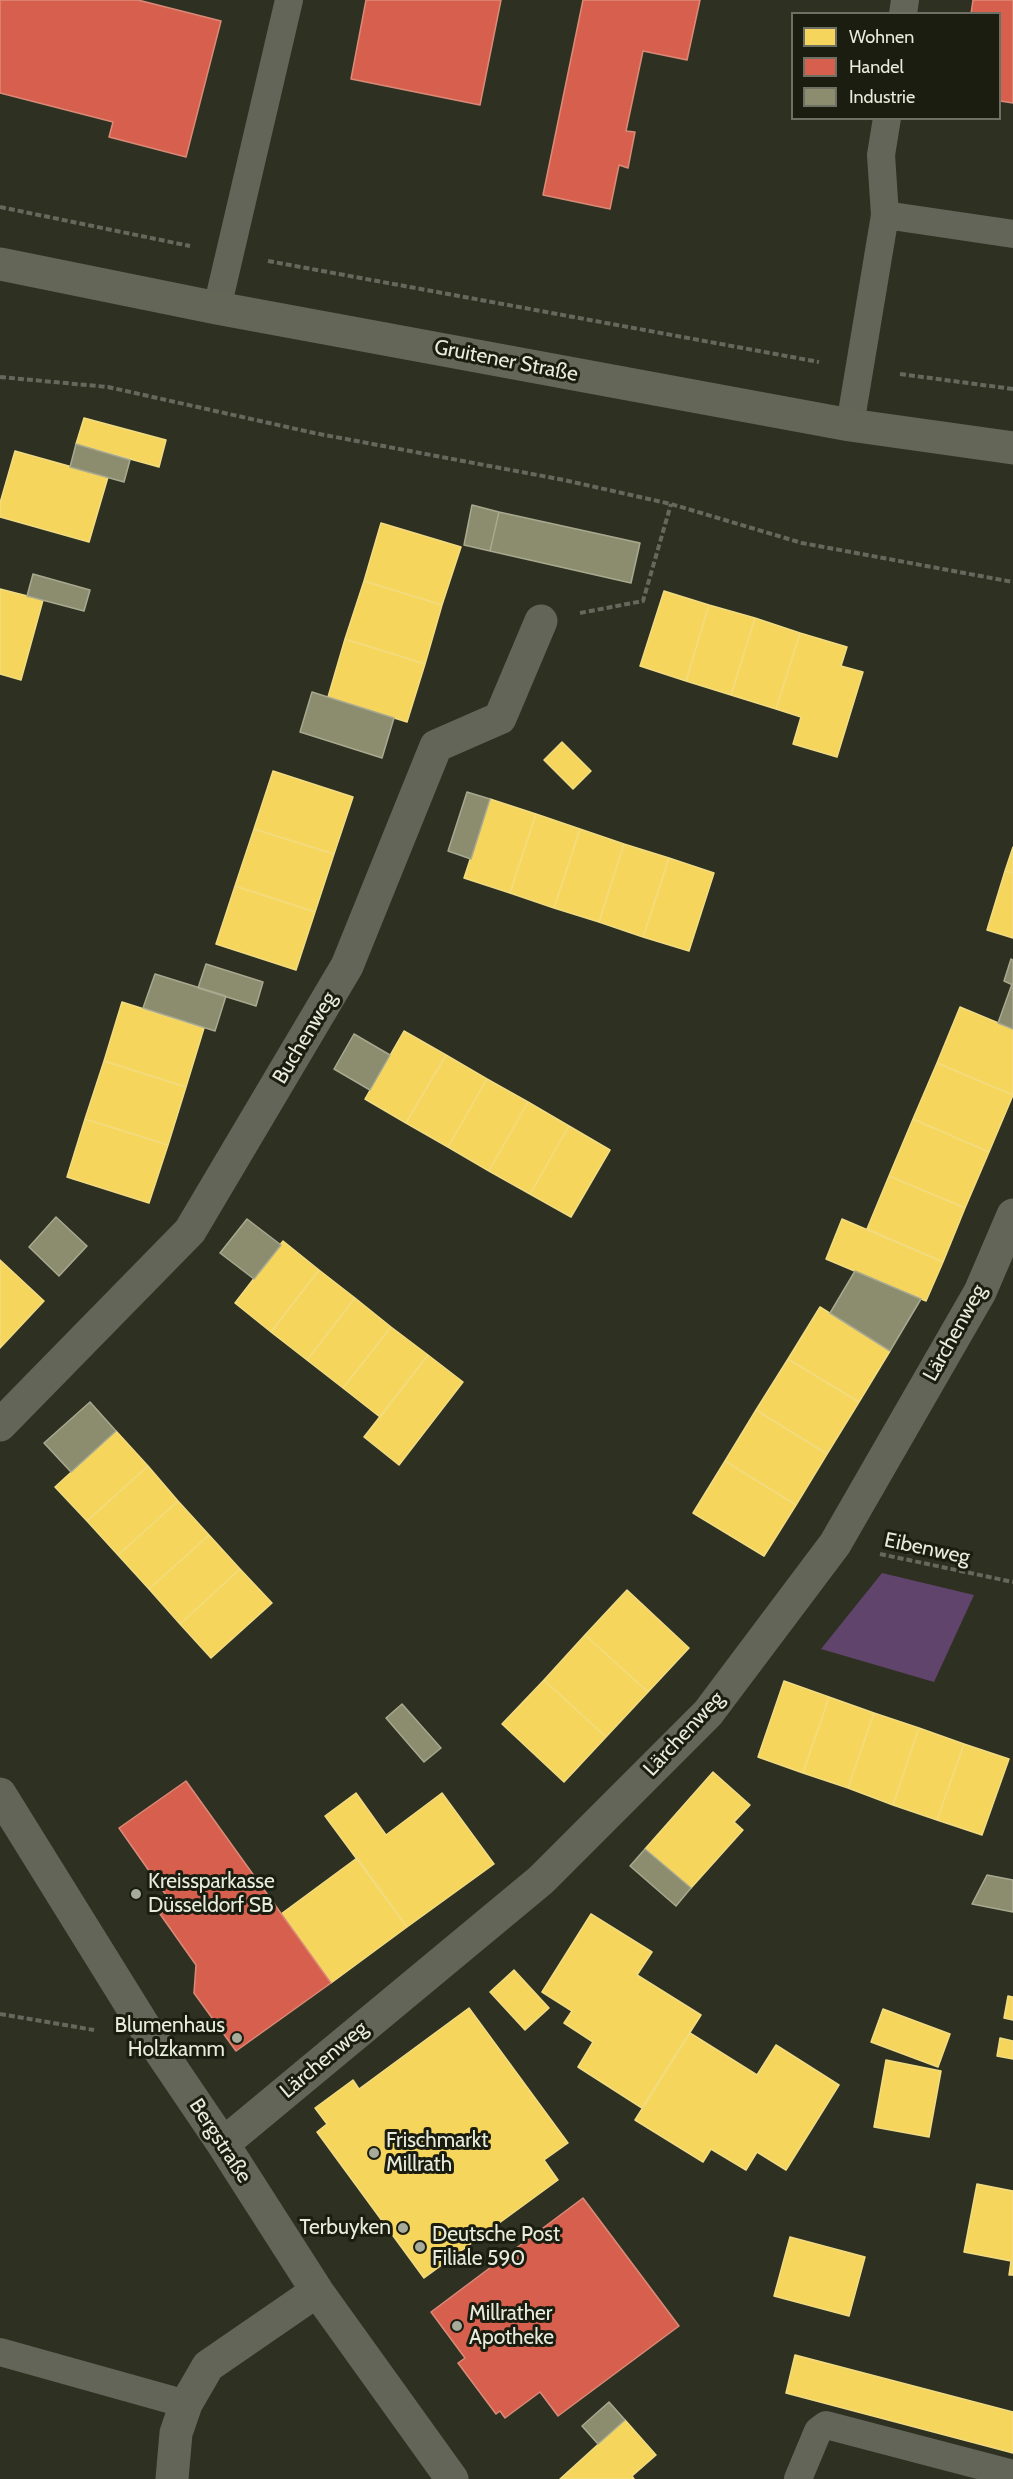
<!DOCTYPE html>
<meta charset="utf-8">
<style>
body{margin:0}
#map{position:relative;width:1013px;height:2479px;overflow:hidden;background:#2e3122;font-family:Cabin,sans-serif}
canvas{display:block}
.legend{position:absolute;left:791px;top:12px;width:210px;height:108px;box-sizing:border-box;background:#1b1d11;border:2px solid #6d7062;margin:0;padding:8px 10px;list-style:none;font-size:18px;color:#e8ecdb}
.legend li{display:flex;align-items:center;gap:12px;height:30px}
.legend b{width:30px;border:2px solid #6d7062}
</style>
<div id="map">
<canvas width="1013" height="2479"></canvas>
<ul class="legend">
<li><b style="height:16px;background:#f6d55c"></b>Wohnen</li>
<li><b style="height:16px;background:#d6604d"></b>Handel</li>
<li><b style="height:16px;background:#8c8c6e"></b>Industrie</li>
</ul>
</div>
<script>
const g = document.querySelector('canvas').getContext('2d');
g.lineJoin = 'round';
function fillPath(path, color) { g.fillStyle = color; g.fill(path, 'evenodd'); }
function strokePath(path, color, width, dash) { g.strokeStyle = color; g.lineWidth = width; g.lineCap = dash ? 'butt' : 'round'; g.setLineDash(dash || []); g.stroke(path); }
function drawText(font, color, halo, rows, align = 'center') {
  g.font = font + ' Cabin,sans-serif'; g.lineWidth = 6; g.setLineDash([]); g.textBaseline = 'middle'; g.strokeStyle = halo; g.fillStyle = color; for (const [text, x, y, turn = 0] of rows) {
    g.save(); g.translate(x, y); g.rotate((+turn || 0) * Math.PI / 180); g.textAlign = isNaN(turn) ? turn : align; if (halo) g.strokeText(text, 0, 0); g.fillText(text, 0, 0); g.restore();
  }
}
const green = new Path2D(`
 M882,1573l92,22 -40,87 -113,-33z`);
const homes = new Path2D(`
 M84,418l82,22 -7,27 -83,-23z
 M15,451l93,26 -19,65 -89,-25v-14z
 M381,523l80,24 -19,58 -78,-24z
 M364,581l78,24 -17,59 -80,-25z
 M0,589l43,11 -22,80 -21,-6z
 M664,591l45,14 -23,76 -46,-15z
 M709,605l46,13 -24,77 -45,-14z
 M755,618l45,15 -24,76 -45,-14z
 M800,633l47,14 -6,19 22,6 -26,85 -44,-13 8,-27 -25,-8z
 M345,639l80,25 -18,58 -79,-25z
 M562,742l29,29 -18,18 -29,-29z
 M273,771l80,26 -19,57 -80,-25z
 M490,799l46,15 -26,79 -46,-15z
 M536,814l44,15 -26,79 -44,-15z
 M254,829l80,25 -19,58 -80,-26z
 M580,829l44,15 -25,78 -45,-14z
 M624,844l45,14 -26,79 -44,-15z
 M1013,847v26l-8,-2z
 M669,858l45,15 -25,78 -46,-14z
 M1005,871l8,2v65l-26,-8z
 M235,886l80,26 -19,58 -80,-26z
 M122,1002l82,26 -18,59 -82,-26z
 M960,1007l53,22v66l-76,-32z
 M404,1031l42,24 -40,68 -41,-24z
 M446,1055l41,24 -39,68 -42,-24z
 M104,1061l82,26 -18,58 -83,-26z
 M937,1063l76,32 -24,57 -76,-33z
 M487,1079l41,23 -39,69 -41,-24z
 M528,1102l41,24 -39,68 -41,-23z
 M85,1119l83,26 -19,58 -82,-26z
 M913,1119l76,33 -24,56 -76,-32z
 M569,1126l41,24 -39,67 -41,-23z
 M889,1176l76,32 -22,54 -76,-33z
 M842,1219l101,43 -17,39 -100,-42z
 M283,1241l36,29 -48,62 -36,-29z
 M0,1260l44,41 -44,47z
 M319,1270l36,28 -48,62 -36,-28z
 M355,1298l36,29 -48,61 -36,-28z
 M820,1307l70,44 -31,51 -71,-43z
 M391,1327l37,28 -48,62 -37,-29z
 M428,1355l35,27 -64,83 -35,-28z
 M788,1359l71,43 -32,52 -71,-44z
 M756,1410l71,44 -31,51 -71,-44z
 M116,1431l32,35 -61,55 -32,-34z
 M725,1461l71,44 -32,51 -71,-43z
 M148,1466l30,35 -60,54 -31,-34z
 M178,1501l31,34 -60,54 -31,-34z
 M209,1535l31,34 -60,55 -31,-35z
 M240,1569l32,34 -61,55 -31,-34z
 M627,1590l62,58 -41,44 -63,-57z
 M585,1635l63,57 -42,45 -62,-57z
 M544,1680l62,57 -42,45 -62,-58z
 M784,1681l45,16 -26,76 -45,-16z
 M829,1697l45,16 -26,75 -45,-15z
 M874,1713l45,15 -26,77 -45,-17z
 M919,1728l45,16 -27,76 -44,-15z
 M964,1744l45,15 -27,76 -45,-15z
 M713,1772l37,33 -16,17 9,8 -52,58 -46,-39z
 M356,1793l30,42 56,-42 52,71 -87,63 -82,-111z
 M357,1858l50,69 -76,56 -50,-69z
 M591,1914l61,38 -15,23 64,40 -59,93 -64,-41 15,-25 -29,-19 8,-12 -30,-19z
 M514,1970l35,38 -24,22 -35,-38z
 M1008,1996l5,1v23l-9,-2z
 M469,2008l99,135 -24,17 14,20 -134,98 -107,-146 10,-8 -12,-16 38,-28 6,9z
 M883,2009l67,25 -12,33 -67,-25z
 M690,2033l67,42 19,-30 63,40 -53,85 -29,-18 -11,18 -35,-21 -8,13 -68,-42z
 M1000,2038l13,3v18l-16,-3z
 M886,2060l55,11 -12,66 -55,-10z
 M977,2184l36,7v84h-4l2,-14 -47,-9z
 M790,2237l75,20 -16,59 -75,-20z
 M795,2355l218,57v41l-227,-60z
 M625,2420l31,35 -24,21 2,3h-74z`);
const shops = new Path2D(`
 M0,0h138l83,21 -35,136 -77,-20 4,-15 -113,-29z
 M366,0h135l-21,105 -129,-26z
 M583,0h117l-13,60 -44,-9 -17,80 9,1 -7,36 -9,-3 -9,44 -67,-14z
 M973,0h40v103l-13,-2v-87h-29z
 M186,1781l145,202 -95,68 -42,-58 2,-28 -36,-51 13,-9 -54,-77z
 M583,2198l96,128 -121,90 -18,-24 -35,26 -5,-7 -4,3 -38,-51 7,-5 -34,-46z`);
const industry = new Path2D(`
 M76,444l54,16 -6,22 -54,-15z
 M472,505l27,7 -9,39 -26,-6z
 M499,512l141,31 -9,40 -141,-32z
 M33,574l57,16 -6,21 -57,-15z
 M312,692l82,26 -12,40 -82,-26z
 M467,792l23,7 -19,60 -23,-8z
 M1011,959l2,1v25l-9,-4z
 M206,964l57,18 -7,24 -58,-18z
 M155,974l71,22 -11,35 -72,-23z
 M1012,984l1,1v44l-15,-6z
 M354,1034l36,21 -20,35 -36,-21z
 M56,1217l31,29 -28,30 -30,-29z
 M247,1219l34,26 -27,34 -34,-26z
 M855,1271l66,28 -31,52 -60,-38z
 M90,1402l26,29 -45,41 -27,-29z
 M402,1704l39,44 -17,14 -38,-44z
 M645,1849l46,39 -15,18 -46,-40z
 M987,1875l26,5v32l-41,-8z
 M609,2402l16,18 -27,24 -16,-18z`);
const path = new Path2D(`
 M0,207l190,39
 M268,261l551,101
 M900,374l113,15
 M0,377l108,10 206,46 250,47 107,24 131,39 211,39
 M580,613l63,-12 28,-97
 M880,1554l133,28
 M0,2014l94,16`);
const lane = new Path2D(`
 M903,14l2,-14
 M885,215l-4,-60 6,-37
 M217,308l72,-308
 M850,425l35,-210 128,19
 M0,2352l186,52
 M798,2479l20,-48 8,-6 187,49`);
const street = new Path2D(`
 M0,1425l190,-194 157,-265 89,-220 64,-28 41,-97
 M0,1794l152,245 71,105 94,147 135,188
 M223,2144l318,-264 167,-167 127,-169 145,-252 33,-77
 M172,2479l4,-46 10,-29 22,-38 109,-75`);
const secondary = new Path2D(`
 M0,264l217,44 633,117 163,23`);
const markers = [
 [136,1894,6,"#a7ab9a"],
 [237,2038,6,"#a7ab9a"],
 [374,2153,6,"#a7ab9a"],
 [403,2228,6,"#a7ab9a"],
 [420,2247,6,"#a7ab9a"],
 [457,2326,6,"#a7ab9a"]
];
const streetNames = [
 ["Gruitener Straße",506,361,11],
 ["Buchenweg",305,1038,-59],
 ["Lärchenweg",955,1333,-61],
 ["Eibenweg",927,1549,12],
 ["Lärchenweg",684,1734,-47],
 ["Lärchenweg",324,2060,-40],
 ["Bergstraße",220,2141,57]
];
const poiNames = [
 ["Kreissparkasse",148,1882],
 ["Düsseldorf SB",148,1906],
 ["Blumenhaus",225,2026,"right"],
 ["Holzkamm",225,2050,"right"],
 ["Frischmarkt",386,2141],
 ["Millrath",386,2165],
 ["Terbuyken",391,2228,"right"],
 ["Deutsche Post",432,2235],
 ["Filiale 590",432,2259],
 ["Millrather",469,2314],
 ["Apotheke",469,2338]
];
fillPath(green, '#61446c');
fillPath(homes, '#f6d55c');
strokePath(homes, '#f2dc82', 1.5);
fillPath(shops, '#d6604d');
strokePath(shops, '#db8a78', 1.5);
fillPath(industry, '#8c8c6e');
strokePath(industry, '#a8a98f', 1.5);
strokePath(path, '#65685c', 4, [6, 3]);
strokePath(lane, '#626558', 28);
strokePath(street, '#626558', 33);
strokePath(secondary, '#646757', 33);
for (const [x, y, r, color] of markers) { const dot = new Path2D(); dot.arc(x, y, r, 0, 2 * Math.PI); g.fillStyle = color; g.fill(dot); strokePath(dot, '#1b1d11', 2); }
drawText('21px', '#e8ecdb', '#1b1d11', streetNames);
drawText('21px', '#e8ecdb', '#1b1d11', poiNames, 'left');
</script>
